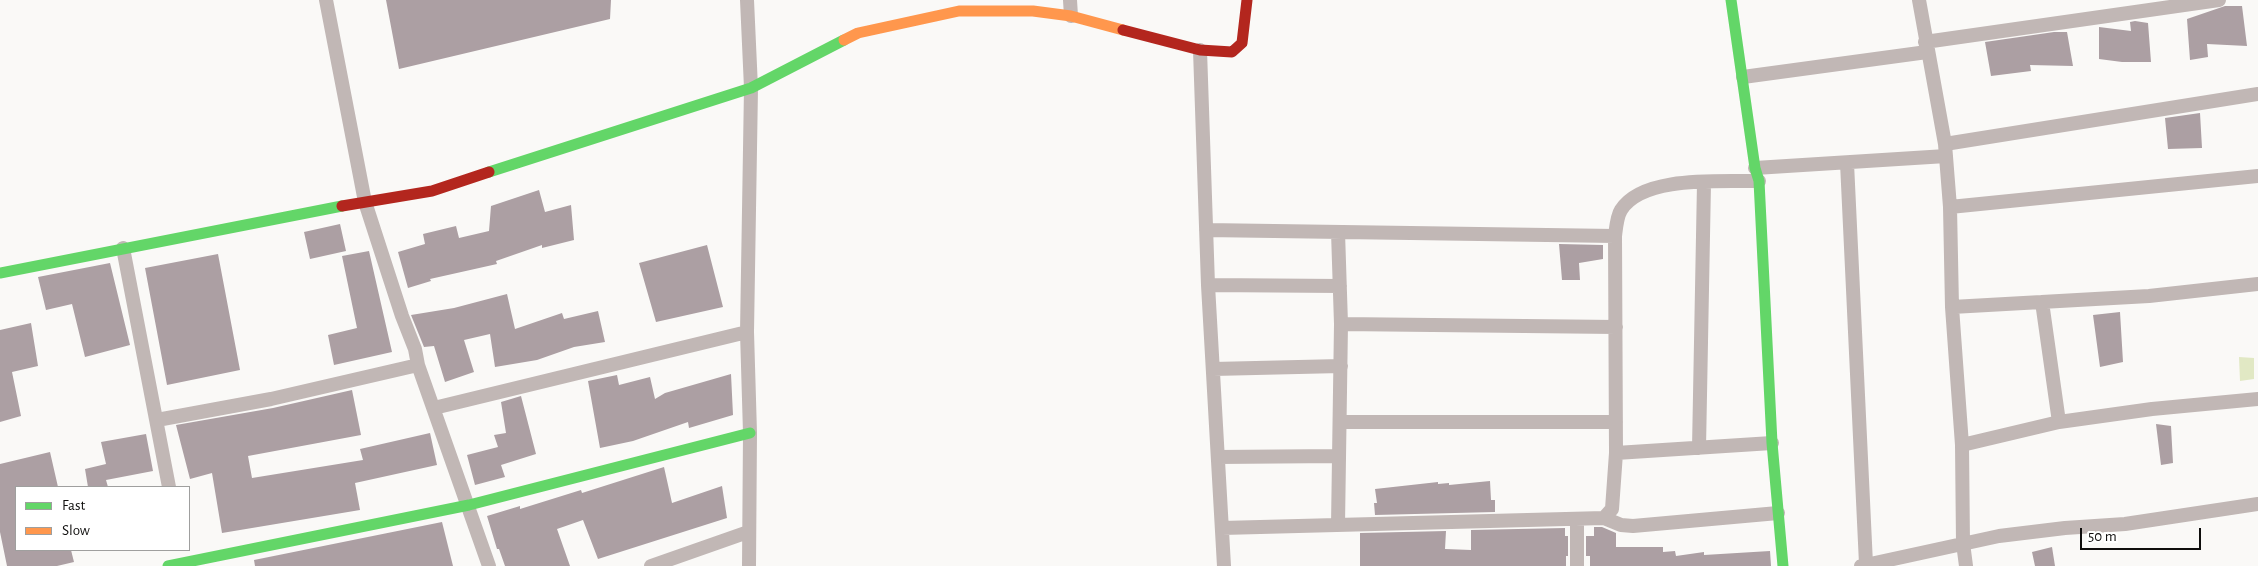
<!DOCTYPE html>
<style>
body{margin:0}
#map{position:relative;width:2258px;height:566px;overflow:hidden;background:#faf9f7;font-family:"Alegreya Sans",sans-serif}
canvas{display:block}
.legend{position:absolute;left:15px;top:486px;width:175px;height:65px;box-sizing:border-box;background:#fff;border:1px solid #9f9f9e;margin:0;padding:6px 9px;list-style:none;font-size:15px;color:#0f0e0d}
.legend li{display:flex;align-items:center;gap:10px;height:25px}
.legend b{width:25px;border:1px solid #9f9f9e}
.scale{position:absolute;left:2080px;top:528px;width:121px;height:22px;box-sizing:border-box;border:2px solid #0f0e0d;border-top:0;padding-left:6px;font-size:15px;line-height:18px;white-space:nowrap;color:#0f0e0d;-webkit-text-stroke:4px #fff;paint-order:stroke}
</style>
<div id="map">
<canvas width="2258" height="566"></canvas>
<ul class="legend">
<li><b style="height:6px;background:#63d668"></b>Fast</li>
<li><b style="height:6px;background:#ff974d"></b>Slow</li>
</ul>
<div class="scale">50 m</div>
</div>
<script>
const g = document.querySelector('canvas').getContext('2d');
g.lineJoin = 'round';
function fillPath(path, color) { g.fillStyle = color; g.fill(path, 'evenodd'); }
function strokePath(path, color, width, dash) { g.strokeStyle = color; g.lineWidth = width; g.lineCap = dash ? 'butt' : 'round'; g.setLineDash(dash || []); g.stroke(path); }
const green = new Path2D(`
 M2239,357l15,1v21l-14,2z`);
const building = new Path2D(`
 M386,0h225l-1,19 -211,50z
 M2225,6h17l5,40 -40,-2 1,13 -18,3 -3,-41z
 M2135,21l13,2 3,39h-29l-23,-3v-32l32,4 -1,-9z
 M2054,32h13l6,34 -43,-1 1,6 -40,5 -6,-34z
 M2200,113l2,35 -34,1 -3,-31z
 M539,190l6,22 26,-7 3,35 -32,8v-3l-46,16 1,3 -67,15 1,2 -23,7 -10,-36 27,-8 -2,-10 33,-8 3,12 30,-7 2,-25z
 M340,224l6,27 -36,8 -6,-27z
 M1559,244l44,1v14l-24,4 1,17h-18z
 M707,245l16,62 -67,15 -17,-59z
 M369,251l23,101 -58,13 -6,-30 29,-7 -15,-72z
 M218,254l22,116 -73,15 -22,-117z
 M110,263l20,82 -45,12 -13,-53 -26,6 -8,-33z
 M507,294l8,35 47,-16 2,6 34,-8 7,31 -31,5 -37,13 -42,7 -5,-33 -26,6 10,32 -29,10 -11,-36 -10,1 -13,-32 43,-7z
 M2120,312l3,50 -23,5 -7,-52z
 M31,323l7,43 -26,6 9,44 -21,6v-92z
 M731,374l2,41 -44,13 -1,-6 -55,19 -33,7 -12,-67 29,-6 2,10 31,-8 5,22 10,-6z
 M352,390l9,45 -113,21 4,22 111,-18 -3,-11 70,-16 7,32 -82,18 5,27 -138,23 -10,-60 -22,6 -14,-54 97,-17z
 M521,396l15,58 -35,11 4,12 -30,8 -8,-30 31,-8 -4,-12 12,-2 -5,-31z
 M2156,424l15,2 2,37 -12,2z
 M146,434l7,37 -47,9 2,7h-20l-3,-18 21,-5 -5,-22z
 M50,452l8,35h-42v63h55l3,12 -17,4h-50l-7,-34v-68z
 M664,467l8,36 50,-17 5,32 -129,41 -15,-39 -26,9 13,37h-65l-6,-17h-2l-10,-33 33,-10v3l61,-19 1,3z
 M1490,481l1,19h4v12l-120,3 -1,-12h3l-2,-14 63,-7v2l11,-1v2z
 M442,522l11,44h-198l-1,-6z
 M1594,527h8l14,6v14h47v5l12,-1 1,5 28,-4v3l66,-4 1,15h-181v-10h-4v-20h8z
 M1565,528v8h3v20h-2v10h-206v-33l86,-2 -1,18 26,1v-20z
 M2052,547l3,19h-20l-3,-14z`);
const street = new Path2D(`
 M326,0l39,202 37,114 13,33 3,16 71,201
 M747,0l4,88 -4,244 3,101 -1,133
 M1070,0l1,16
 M1919,0l26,144 5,63 2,100 10,138 1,98 3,23
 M1925,42l294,-42
 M1200,50l8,235 16,281
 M1743,77l184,-25
 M1945,144l313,-50
 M1847,163l19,401
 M1755,168l191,-12
 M1950,207l308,-31
 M1206,230l409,6
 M123,248l46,239
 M1208,285l132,1
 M2042,302l17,120
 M1952,307l197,-11 109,-12
 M1341,324l275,3
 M1213,369l128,-3
 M434,408l313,-76
 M157,420l114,-21 147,-34
 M1340,422h276
 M1962,445l97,-23 93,-13 106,-10
 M1699,448l5,-265
 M1616,453l156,-10
 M1218,457l121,-1
 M1604,518l8,-9 4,-56 -1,-217c1,-8 2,-20 6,-26 22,-35 100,-28 138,-29
 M1338,525l3,-201 -3,-92
 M1222,528l382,-10 17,7 12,1 145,-13
 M651,566l97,-34
 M1577,566v-47
 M1861,566l138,-30 66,-8 60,-4 133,-20`);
const fast = new Path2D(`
 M1731,0l24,168 4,13 13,262 11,123
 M489,172l262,-84 93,-48
 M0,273l342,-67
 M168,566l301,-61 281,-72`);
const slow = new Path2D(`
 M844,40l14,-7 101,-22h74l38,5 52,14`);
const jam = new Path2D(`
 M1123,30l77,20 32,2 10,-9 5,-43
 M342,206l90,-15 57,-19`);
fillPath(green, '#e1e8c4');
fillPath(building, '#ac9fa3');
strokePath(street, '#c1b7b5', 14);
strokePath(fast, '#63d668', 11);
strokePath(slow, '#ff974d', 11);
strokePath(jam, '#b3261e', 11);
</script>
